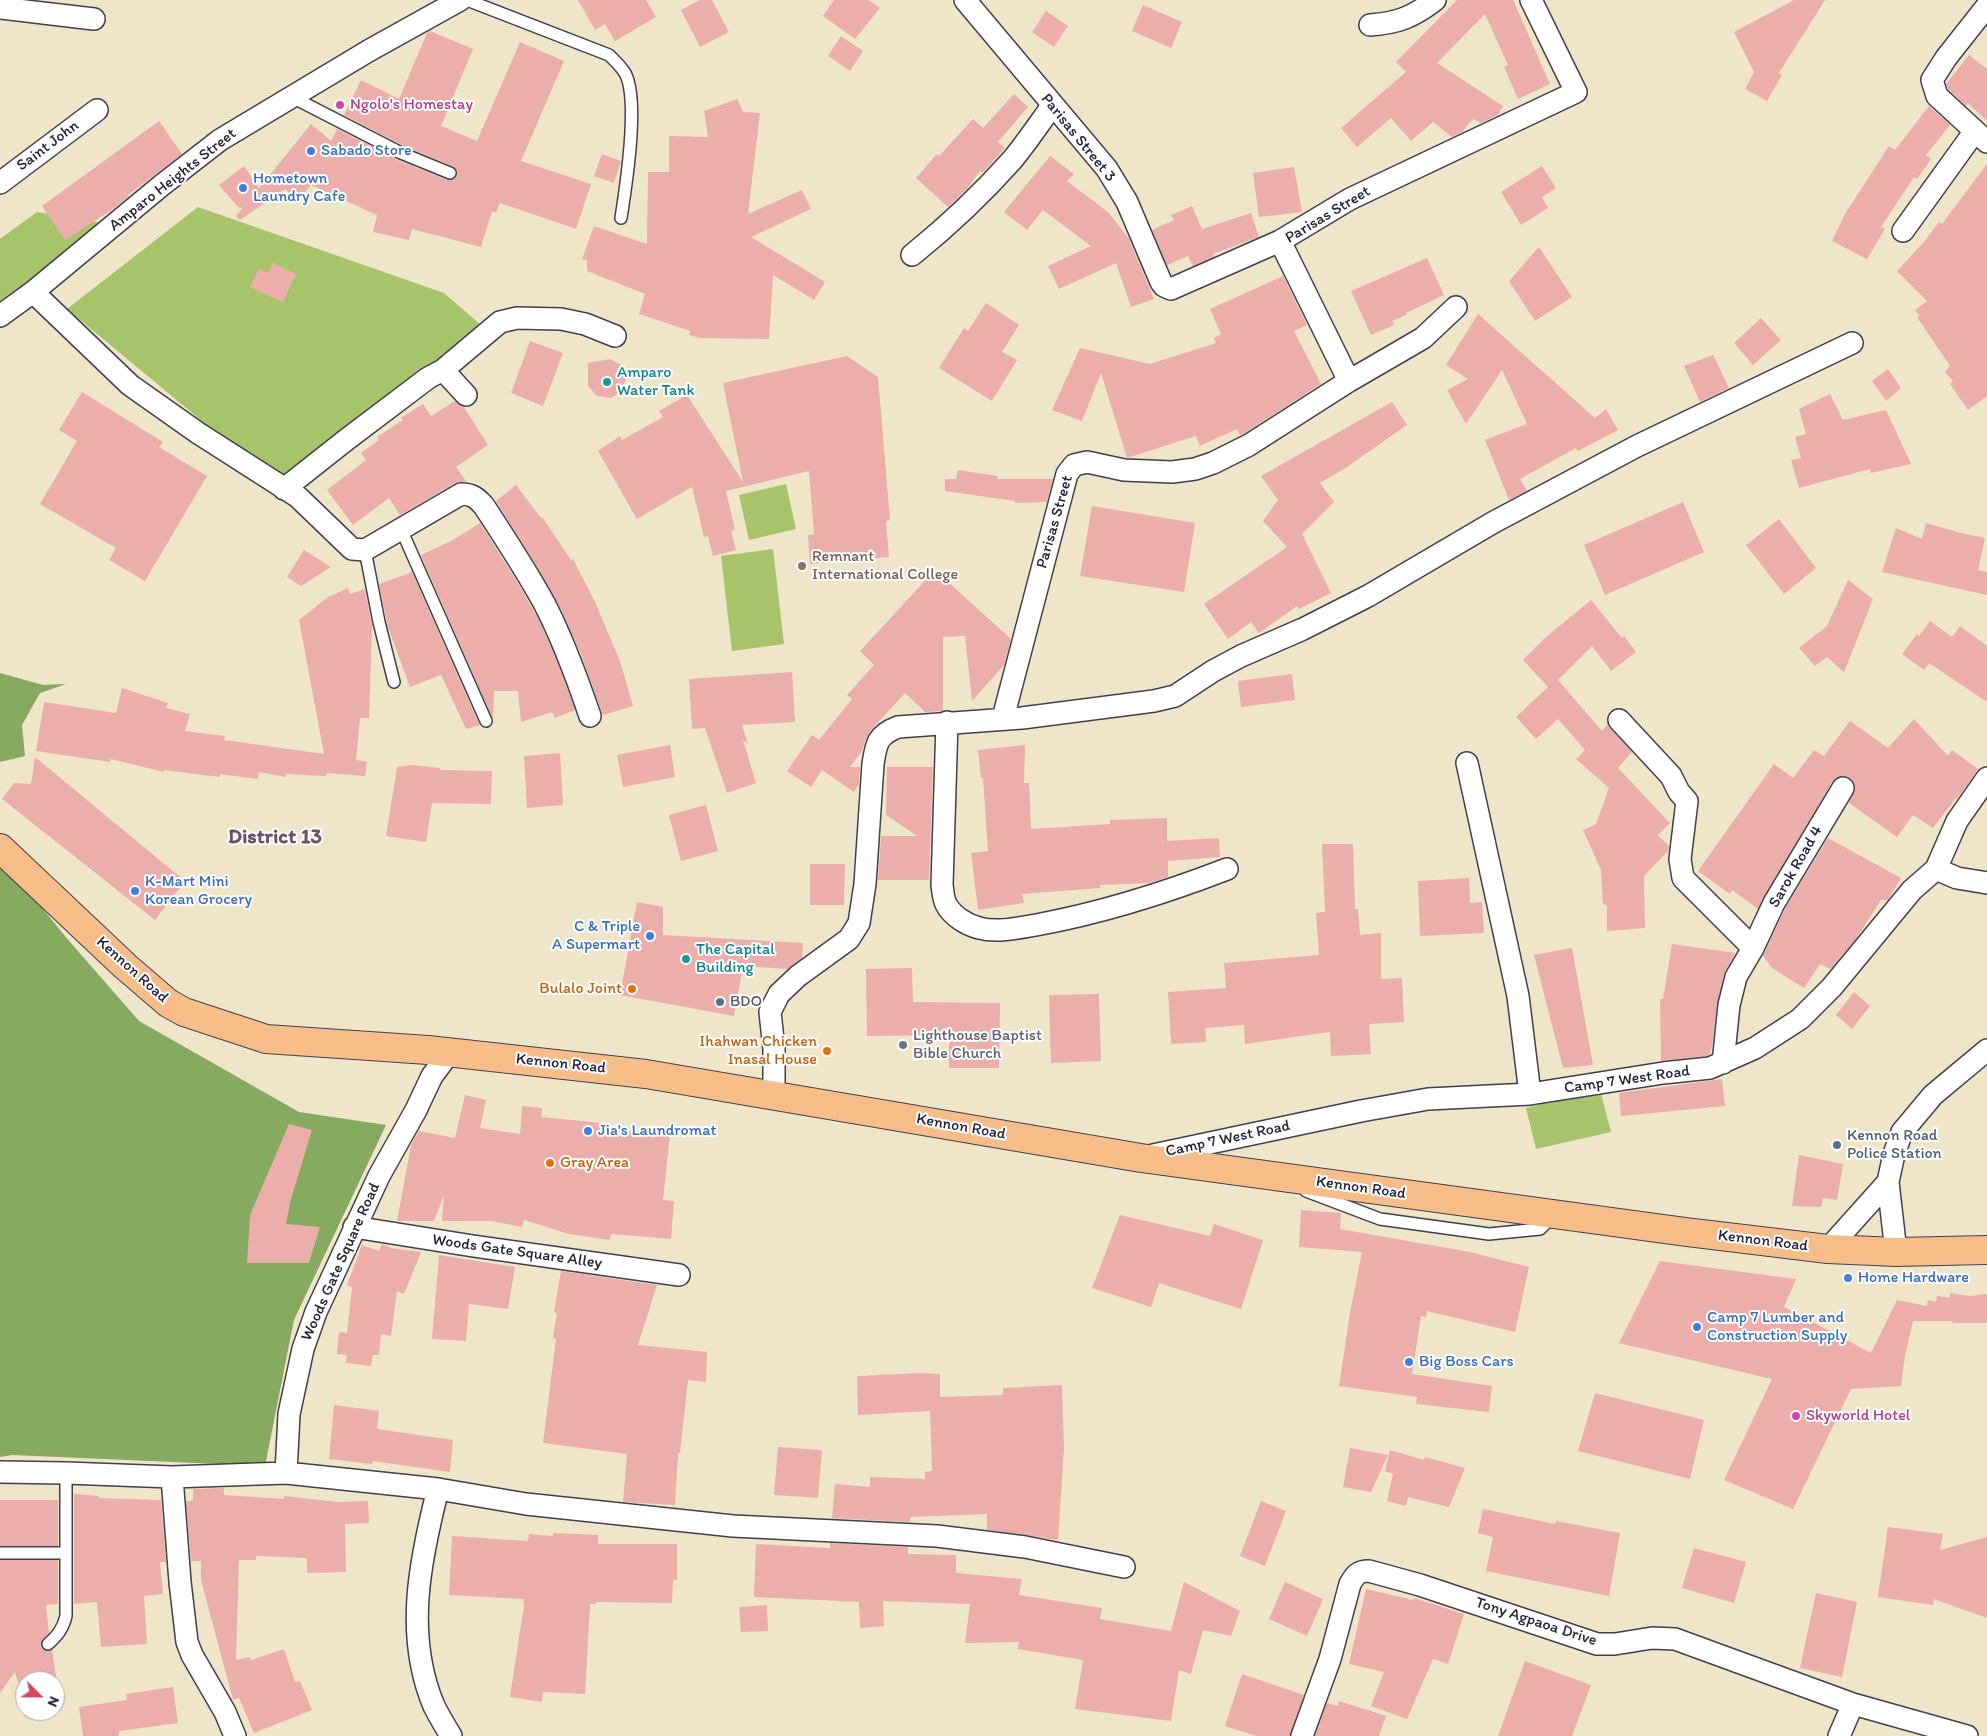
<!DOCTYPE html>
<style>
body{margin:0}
#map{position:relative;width:1987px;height:1736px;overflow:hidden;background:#efe5c9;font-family:Itim,sans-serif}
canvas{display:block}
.north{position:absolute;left:15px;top:1671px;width:50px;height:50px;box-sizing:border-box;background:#fff;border:1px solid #a7a7b1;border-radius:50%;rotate:113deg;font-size:14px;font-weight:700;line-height:20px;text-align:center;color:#22223b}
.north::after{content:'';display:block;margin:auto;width:18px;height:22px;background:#d1495b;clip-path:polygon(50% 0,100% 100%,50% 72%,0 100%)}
</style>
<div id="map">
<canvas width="1987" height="1736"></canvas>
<div class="north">N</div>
</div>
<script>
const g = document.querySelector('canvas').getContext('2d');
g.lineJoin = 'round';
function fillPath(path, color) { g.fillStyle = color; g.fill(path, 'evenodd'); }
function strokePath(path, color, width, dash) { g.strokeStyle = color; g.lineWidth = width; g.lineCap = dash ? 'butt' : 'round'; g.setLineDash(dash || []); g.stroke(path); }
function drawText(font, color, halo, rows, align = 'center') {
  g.font = font + ' Itim,sans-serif'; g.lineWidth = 4; g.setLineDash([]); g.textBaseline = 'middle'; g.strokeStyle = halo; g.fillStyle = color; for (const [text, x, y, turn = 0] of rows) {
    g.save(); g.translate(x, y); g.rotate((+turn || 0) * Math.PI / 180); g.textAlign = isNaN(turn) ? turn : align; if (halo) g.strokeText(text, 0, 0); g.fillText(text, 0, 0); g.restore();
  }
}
const green = new Path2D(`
 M198,207l246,86 38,33 -202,160 -213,-177z
 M37,212l77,13 -114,84v-70z
 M786,484l10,45 -47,11 -10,-45z
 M773,549l11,95 -52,7 -11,-95z
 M1600,1090l11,42 -75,17 -10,-41z`);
const forest = new Path2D(`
 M0,673l43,12 23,-1 -26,9 -18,32 3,31 -25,6z
 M0,866l23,19 47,57 69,79 160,91 87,13 -92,195 -29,146 -253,-11 -12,2z`);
const building = new Path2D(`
 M578,0h68l10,17 -41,24 -10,-17 -10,6z
 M700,0h12l17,32 -29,15 -19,-37z
 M834,0h34l12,8 -25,31 -32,-23z
 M1457,0h56l37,84 -32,15 -14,-32 4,-2 -23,-51 -48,49 66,43 -5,9 -17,8 -8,-4 -11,13 -10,5 -19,-15 -22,19 -20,-23 -34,29 -16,-19 65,-56 -10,-10z
 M1794,0h31l-46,73 3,2 -15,26 -22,-12 9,-17 -20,-40z
 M1143,5l39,17 -11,26 -39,-17z
 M1046,11l22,15 -14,21 -22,-15z
 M430,31l43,18 -32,77 36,15 43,-99 44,19 -43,100 70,23 -15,45 -76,-26 -4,10 -4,-2 -11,36 -69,-18 -3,11 -36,-8 4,-17 -66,-30 -13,15 -13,-11 -45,31 -4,-4 7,-8 -5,-1 -19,-22 25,-19 15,22 52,-64 20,17 6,-12 61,31 49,20 8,-1 2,-7 -4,-6 -49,-20 -60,-31 17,-35 38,19 28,-66z
 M841,36l22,15 -13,20 -22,-15z
 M1969,55l18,14v52l-19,-18 -2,3 -18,-17 -2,-5z
 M1014,94l14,13 -30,35 7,6 -23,25 -2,-2 -13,18 -19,18 -32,-29 21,-24 2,2 34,-37 10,9z
 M737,99l6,13 17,1 -12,101 54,-24 9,19 -60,28 74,45 -11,18 -41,-25 -4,64 -69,-1 -11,-3 1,-4 -51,-17 6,-20 -58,-23v-11l-5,-1 12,-33 53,18 1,-72h21v-36l39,1 -4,-26z
 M1929,106l21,19 -24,30 5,4 -14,20 -3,-2 -33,50 4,2 -18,30 -35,-18 13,-27 44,-68 6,4z
 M159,121l23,33 -54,41 1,1 -16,13 -48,31 -23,-34z
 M602,154l19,7 -7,22 -20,-7z
 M1050,156l24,18 -7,7 41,31 21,27 25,60 -23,8 -15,-44 -57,26 -11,-23 43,-20 -48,-36 -16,20 -23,-18z
 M1987,164v232l-19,14 -18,-26 3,-3 -8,-9 5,-6 -33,-49 3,-1 -5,-6 12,-9 -30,-30 27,-29 15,-20 3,2z
 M1542,166l14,22 -14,9 6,11 -27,17 -20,-33z
 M1294,167l8,45 -43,5 -6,-44z
 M1192,206l10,23 49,-16 8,24 -46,17 1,3 -21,9 -5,-10 -21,9 -15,-35 22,-10 -3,-5z
 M1539,247l33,50 -37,24 -26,-40z
 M1427,258l17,37 -38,18v2l-14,6 2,4 -23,10 -20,-44z
 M272,263l24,11 -13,28 -33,-15 9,-19 9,5z
 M1283,276l24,49 -13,6 27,53 -78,50 -3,1 -3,-6 -37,17 -4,-10 -69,22 -26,-85 -19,48 -30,-11 28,-62 70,16 66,-21 -2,-5 7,-4 -11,-25z
 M986,303l33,22 -17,27 15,8 -25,41 -53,-33 25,-40 4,3z
 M1478,314l117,104 11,-9 12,21 -40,21 -2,-3 -56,31 7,12 -18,9 -24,-60 42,-16 -25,-54 -36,54 -19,-34 21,-11 -22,-14z
 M1761,318l20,22 -28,25 -19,-22z
 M530,341l33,12 -20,53 -32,-13z
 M1713,355l16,33 -29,14 -16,-36z
 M847,356l31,21 12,143 -4,1 3,36 -79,7 -2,-29 6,-1 -5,-63 -83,20 9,39 -4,1 5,19 -23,6 -5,-20 -4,1 -12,-50 -55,32 -39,-68 22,-15 2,4 41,-23 -4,-6 28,-16 56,87 -20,-99z
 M610,359l11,6 5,13 -4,13 -11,7 -14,-2 -9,-10v-23z
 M1888,369l13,19 -15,13 -14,-20z
 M82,392l81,50 -4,5 48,29 -62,105 -36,-21 7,-12 -76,-44 37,-63 -18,-11z
 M1830,394l13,26 43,-10 25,54 -40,9 -1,-4 -71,19 -8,-28 10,-2 -6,-21 11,-3 -7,-25z
 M455,401l9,6 24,38 -32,22 10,14 -11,2 -55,32 -11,-17 -36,27 -26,-35 39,-30 -5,-7 18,-13 -2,-3 26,-17 -2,-2 22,-14 8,12z
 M1392,402l15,23 -60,42 -27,16 14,19 -32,32 29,59 -32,16 -2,-3 -38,27 -8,-11 -23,17 -24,-35 83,-57 -24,-26 15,-21 -17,-24z
 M958,470l40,6 -1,3h56l-6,23 -32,1v-2l-70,-10v-12h11z
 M516,485l25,33 1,-1 29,43 2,-1 22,43 25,59 13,45 -30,9 -22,-61 -19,-43 -29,-51 -37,-59z
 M1683,502l21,50 -99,43 -21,-50z
 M1092,506l103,17 -11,69 -104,-16z
 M1779,519l37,49 -32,26 -38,-49z
 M480,523l39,62 21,37 18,41 17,47 -20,8 -3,-6 -31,10 -3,-31h-24l-1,29 -72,-165 32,-15z
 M1926,523l35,10 24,5 -7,32 9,2v23l-105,-23 14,-44 26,11z
 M304,550l27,17 -30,19 -14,-9z
 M935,570l76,69 -7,26 -32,36 -7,-65 -22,1v74l-18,1 -20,-19 -34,37 -6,11 -3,10 -12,16h10l-1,17 -5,8 -32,-22 -11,17 -24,-16 25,-36 7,5 33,-41 -5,-4 27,-30 -14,-14z
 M412,572l67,152 1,1 -14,4 -25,-54 -31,12 -22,-60 -9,-43z
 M1848,580l25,19 -29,73 -17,-15 -12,9 -16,-18 28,-22z
 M348,588l2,6 15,-5 7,37 -3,92h-9l-4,42 11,2 -2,14 -39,-3v3l-40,-2v3l-27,-5 -1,7 -38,-5v3l-56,-7v2l-54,-13v3l-74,-11 8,-49 72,11 6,-25 46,15 -2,5 24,6 -5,17 40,5 -1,4 100,14 -25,-134 29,-23z
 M1591,600l31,38 2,-2 12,16 -25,19 -19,-25 -34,34 44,51 5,-6 25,27 -14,16 52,55 -12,12 11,11 -1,5 -24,25 1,52 -38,3v-26l-4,-1 -2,-34 -18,-40 13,-6 13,-36 -33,-29 9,-9 -27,-31 -22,20 -20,-22 32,-30 -25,-27 23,-23z
 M1930,621l22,16 8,-11 27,20v56l-58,-39 -5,7 -22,-16 15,-20 2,2z
 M792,672l3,50 -53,3 6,19 -5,-4 13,43 -29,10 -22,-65 -13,1 -3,-50z
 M1292,674l3,26 -54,7 -3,-26z
 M1914,719l34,37 4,-6 26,19 -21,30 -1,-1 -23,30 -20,-13 -16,22 -48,-34 6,-15 -1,-6 -4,-4 -7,-2 -6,1 -5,5 -74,127 -26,-19 -2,4 -32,-23 76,-107 19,14 21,-28 10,6 26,-35 38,27z
 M670,745l5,32 -52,10 -6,-32z
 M1025,745l-1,38h5l2,46 79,-5v-4l57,-2v23l52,-3 1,19 -52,4v16l-19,6 -49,2v3l-78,6 2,9 -46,7 -7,-57 17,-2 -5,-73h-2l-3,-28z
 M560,753l3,52 -36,3 -3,-52z
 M35,757l150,124 -30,39 -153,-121 12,-16 17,1z
 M411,765l29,3v2l52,1 -1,33 -59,-1 -6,39 -40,-6 11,-69z
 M887,767h46l-4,113h-51l3,-44h36l-31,-21z
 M706,805l12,46 -37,10 -12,-46z
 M1828,838l73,40 -13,22h-7l-25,39 -25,30 -11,-5 -16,24 -32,-20 -9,-12 22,-47z
 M1322,844h31l2,65h3l2,26 21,-2v46l21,-1 2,44 -35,2 2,30 -40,2 -1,-24 -85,12 -1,-19 -39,3 1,14 -35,2 -3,-52 58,-4 -2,-25 95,-8 -3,-42 9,-1z
 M810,864h35l-1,41h-34z
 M1469,878l1,25 12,-1 2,31 -64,3 -2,-55z
 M637,902l26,5v28l140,8 -1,15 -15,11 -44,-3 -9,50 -114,-21z
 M1672,944l63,9 -11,21 -7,30 -5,42 -2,8 -3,2 -46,5 -1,-62h3z
 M1572,948l21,117 -30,3 -29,-113z
 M912,968l1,34 87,1 -1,65h-50v-33l-82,1 -1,-67z
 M1854,992l16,14 -18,23 -16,-14z
 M1099,994l2,67 -50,2 -2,-68z
 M1722,1079l3,27 -104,10 -2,-23z
 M465,1095l21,5 -6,28 40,6 2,-28 20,2 -1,9 70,7 -1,5 60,6 -7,65 11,1 -3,38 -60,-5 -1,6 -41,-6 -45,-14 -2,7 -30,-6h-50l2,-26 -10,26h-37l14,-76 8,-14 36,7z
 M289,1124l23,6 -21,69 -5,25 34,3 -11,36h-62l3,-48z
 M1799,1155l44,9 -6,36 -14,-2 -2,9 -29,-1z
 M1301,1210l40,3 -1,16 130,23 59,15 -14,65 -88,-21 -1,6 -5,-1 -9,58 80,12 -3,26 -73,-8 1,-7 -78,-11 11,-73 12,-61 -63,-5z
 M1120,1215l90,21 4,-12 49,16 -22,69 -82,-26 -8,24 -59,-19z
 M382,1244l9,4 30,4 -17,42 -7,-3 -6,45 -10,-2 -2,21h-6l-2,11 -25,-3 1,-8 -10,-1 2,-22 8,1 5,-46 -5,-2 15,-40 17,6z
 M439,1255l76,12 -7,42 -39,-5 -3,37 -34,-2z
 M1660,1261l136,18 -12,28 87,46 26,-53 30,6 1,-6 8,2 1,-6 13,2v-5l20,3 17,-2v29h-34l-1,-2h-39l-8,35 -4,30 -50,3 -58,120 -69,-29 48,-101 -153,-36z
 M561,1271l96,14 -19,60 69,7 -1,30 -18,-2 -8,73h-2l-3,52 -52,-3 4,-48 -84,-11 13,-104 -3,-1 4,-25 -3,-1z
 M920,1373l20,1v23l63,-2v-7l59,-3 2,64 -6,91 -71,-10v-16l-77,3v5l-78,-4 3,-34 35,3v-10l55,2v-7l7,-1 -2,-60 -72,4 -1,-39z
 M1595,1393l109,27 -14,59 -112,-28z
 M334,1405l45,6 -2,18 76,11 -3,32 -77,-11 -1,3 -43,-5z
 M778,1447l44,3 -4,48 -44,-3z
 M1350,1448l38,7 -17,37 -28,-5z
 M1390,1450l34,10 1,-3 40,11 -16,39 -41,-10 -2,9 -19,-5 6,-27 -8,-3z
 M224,1488v7l60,4v-3l55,6 29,-1 1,22 -24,1 1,48 -39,1v-15l-51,-2v4h-17l-3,100 14,-3 1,3 33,-11 11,33 5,-1 12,29 -58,23 -15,-35 -6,2 -32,-120v-19h-10l-5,-60h7v-12z
 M74,1494l25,2v2l62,2 5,62h-6l3,32 -19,2 3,48 -46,3 -4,-45 -23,2z
 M0,1500h58v46h-58z
 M1261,1501l25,10 -21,55 -25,-10z
 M1483,1509l72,15 1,-3 64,12 -11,63 -123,-25 7,-34 -15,-4z
 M1888,1527l55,7 -3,16 47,-13v81l-53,-19 -1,6 -55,-8z
 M553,1533l45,2v9h79v36h-4l-1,23 -76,-1v2h-6l-5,90 -42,-2 -1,10 -32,-5 14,-92 -1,-6 -74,-4 3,-59 76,5 1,-7 24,2z
 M830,1543l78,4v7l48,1v18l66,6 -3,16 83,13 -2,11 71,12 13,-49 56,29 -9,25 -28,-6 -12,44 -12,-4 -8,51 -96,-12 8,-49 -65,-11 1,-7 -54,1 5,-39 -87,-3 1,25 -24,2 -1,-26 -105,-5 2,-53 74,4z
 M1694,1548l52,14 -12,41 -52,-15z
 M0,1560h58v44l-12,1 3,28 -6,6 -2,6 4,6 7,-1 9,59 -6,2v-30h-30v25l-10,-34 -15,21z
 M1285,1582l38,17 -16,37 -38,-17z
 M1366,1589l47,11 1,-2 50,16 -16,50 -15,-5 -26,60 -36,-13 13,-34 -35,-8z
 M1816,1593l41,9 -15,75 -42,-9z
 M767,1605l1,26 -27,1 -2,-25z
 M1525,1661l66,24 -19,51h-74z
 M1242,1674l62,21 -14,41h-34l-31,-10z
 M173,1687l5,36 -59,8v5h-36l-4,-29 48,-7 -1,-6z
 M1339,1701l47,15 -7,20h-64l12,-33 11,3z`);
const service = new Path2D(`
 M467,0l142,55c6,6 13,12 17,20 13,29 0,111 -5,143
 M292,97l109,56 49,20
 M401,529l85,192
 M365,550l14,72 15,60
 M1305,1189l1,2 74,28 109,15 51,-5 13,-13
 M0,1553h65
 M48,1644c9,-8 15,-15 18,-28v-143`);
const minor = new Path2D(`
 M965,0l142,169 20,33 34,80 3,4 7,3 109,-48 70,-42 226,-107 -45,-92
 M1987,6l-41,52 -14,22 5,16 50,46
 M0,8l94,11
 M1370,25c28,-2 43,-8 65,-25
 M0,183l97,-73
 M1903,231l72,-100
 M1280,241l69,140
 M912,255c36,-29 70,-61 101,-96 14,-17 26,-35 39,-53
 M33,292l97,93 68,48 100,64 54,52 13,1 96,-56c11,0 16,4 23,12 21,32 42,64 60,97 19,36 33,75 46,113
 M0,316l33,-24 129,-107 58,-45 150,-90 90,-50
 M443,370l57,-48 17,-4 44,1 24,5 30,12
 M284,489l62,-49 82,-62 15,-8 23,25
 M1003,718l64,-244 7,-9 13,-3 37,8 48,2 23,-3 18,-6 36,-18 100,-64 74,-43 33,-31
 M1619,720l52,56 8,16 8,9 -7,58 3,19 70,70
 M947,722l-5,163c1,6 1,13 4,19 6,12 21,21 33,24 18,5 39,0 57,-3 65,-12 129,-32 191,-56
 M1467,763l51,233 12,98
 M1936,869l21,9 30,5
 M1723,1063l6,-58 7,-28 17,-29 21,-45 69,-115
 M774,1095v-46l-4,-37 9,-18 19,-18 51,-37 10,-16 6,-39 8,-120c3,-20 4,-29 25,-37l124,-9 132,-17 21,-5 38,-25 28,-15 62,-27 65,-33 126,-74 143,-76 215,-103
 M1153,1155l208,-44 67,-12 102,-5 133,-21 47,-5 45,-20 45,-29 32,-32 80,-97 24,-21 21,-48 30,-43
 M354,1227l119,19 206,29
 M1828,1249l60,-67
 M1896,1252l-8,-70 6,-28 8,-22 31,-37 54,-45
 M0,1472l66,1 106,4 114,-4 152,16 88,15 207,22 204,10 88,11 99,20
 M286,1473l3,-59 14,-65 13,-37 63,-136 37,-66 16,-34 18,-24
 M172,1477l8,105 7,60 5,13 33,57 10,24
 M438,1489c-18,71 -34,146 -4,217 5,10 11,20 17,30
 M1302,1736l28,-77 20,-75c5,-9 8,-13 19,-13l51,14 177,59h18l37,-6 23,1 178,65 114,32
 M1839,1736l14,-32`);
const trunk = new Path2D(`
 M0,848l125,118 43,37 16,9 82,27 162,11 218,24 495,84 545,74 142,17 68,3 91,-2`);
const markers = [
 [340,105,5,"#d1479c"],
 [311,151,5,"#3f7fe0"],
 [243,188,5,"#3f7fe0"],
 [607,382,5,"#0f9aa8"],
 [802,566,5,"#8d6e63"],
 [135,891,5,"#3f7fe0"],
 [650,936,5,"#3f7fe0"],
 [686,959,5,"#0f9aa8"],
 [632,989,5,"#e8710a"],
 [720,1002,5,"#5c6f8a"],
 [903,1045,5,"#6b7280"],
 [827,1051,5,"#e8710a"],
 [588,1131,5,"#3f7fe0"],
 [1837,1145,5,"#5c6f8a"],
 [550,1163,5,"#e8710a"],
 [1848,1278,5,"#3f7fe0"],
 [1697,1327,5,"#3f7fe0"],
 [1409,1362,5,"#3f7fe0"],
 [1796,1416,5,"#d1479c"]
];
const hotelNames = [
 ["Ngolo's Homestay",350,105],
 ["Skyworld Hotel",1806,1416]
];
const streetNames = [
 ["Parisas Street 3",1078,138,51],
 ["Saint John",48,146,-37],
 ["Amparo Heights Street",173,180,-38],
 ["Parisas Street",1328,215,-31],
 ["Parisas Street",1055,522,-74],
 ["Sarok Road 4",1796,867,-60],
 ["Kennon Road",132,970,42],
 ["Kennon Road",561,1064,6],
 ["Camp 7 West Road",1627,1080,-8],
 ["Kennon Road",961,1127,10],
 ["Camp 7 West Road",1228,1139,-12],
 ["Kennon Road",1361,1188,8],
 ["Kennon Road",1763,1241,7],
 ["Woods Gate Square Alley",517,1252,8],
 ["Woods Gate Square Road",341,1262,-66],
 ["Tony Agpaoa Drive",1536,1622,18]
];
const shopNames = [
 ["Sabado Store",321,151],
 ["Hometown",253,179],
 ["Laundry Cafe",253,197],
 ["K-Mart Mini",145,882],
 ["Korean Grocery",145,900],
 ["C & Triple",640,927,"right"],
 ["A Supermart",640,945,"right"],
 ["Jia's Laundromat",598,1131],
 ["Home Hardware",1858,1278],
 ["Camp 7 Lumber and",1707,1318],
 ["Construction Supply",1707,1336],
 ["Big Boss Cars",1419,1362]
];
const cultureNames = [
 ["Amparo",617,373],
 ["Water Tank",617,391],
 ["The Capital",696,950],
 ["Building",696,968]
];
const educationNames = [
 ["Remnant",812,557],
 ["International College",812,575]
];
const foodNames = [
 ["Bulalo Joint",622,989],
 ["Ihahwan Chicken",817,1042],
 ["Inasal House",817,1060],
 ["Gray Area",560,1163,"left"]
];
const serviceNames = [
 ["BDO",730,1002],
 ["Kennon Road",1847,1136],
 ["Police Station",1847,1154]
];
const worshipNames = [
 ["Lighthouse Baptist",913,1036],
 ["Bible Church",913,1054]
];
const districtNames = [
 ["District 13",275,838]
];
fillPath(green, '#a8c46b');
fillPath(forest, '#86aa5f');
fillPath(building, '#ecaeab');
strokePath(service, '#413f50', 14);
strokePath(minor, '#413f50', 24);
strokePath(trunk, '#413f50', 30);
strokePath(service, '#fff', 11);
strokePath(minor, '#fff', 21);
strokePath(trunk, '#f7bd88', 28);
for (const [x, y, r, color] of markers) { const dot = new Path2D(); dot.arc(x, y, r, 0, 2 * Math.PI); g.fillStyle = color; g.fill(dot); strokePath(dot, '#fff', 2); }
drawText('16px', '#b23c85', '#fff', hotelNames, 'left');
drawText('16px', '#22223b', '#fff', streetNames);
drawText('16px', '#366cbe', '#fff', shopNames, 'left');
drawText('16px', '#0d838f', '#fff', cultureNames, 'left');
drawText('16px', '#785e54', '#fff', educationNames, 'left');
drawText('16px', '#c56008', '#fff', foodNames, 'right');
drawText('16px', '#4e5e75', '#fff', serviceNames, 'left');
drawText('16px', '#5b616d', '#fff', worshipNames, 'left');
drawText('bold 21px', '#695362', '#fff', districtNames);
</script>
